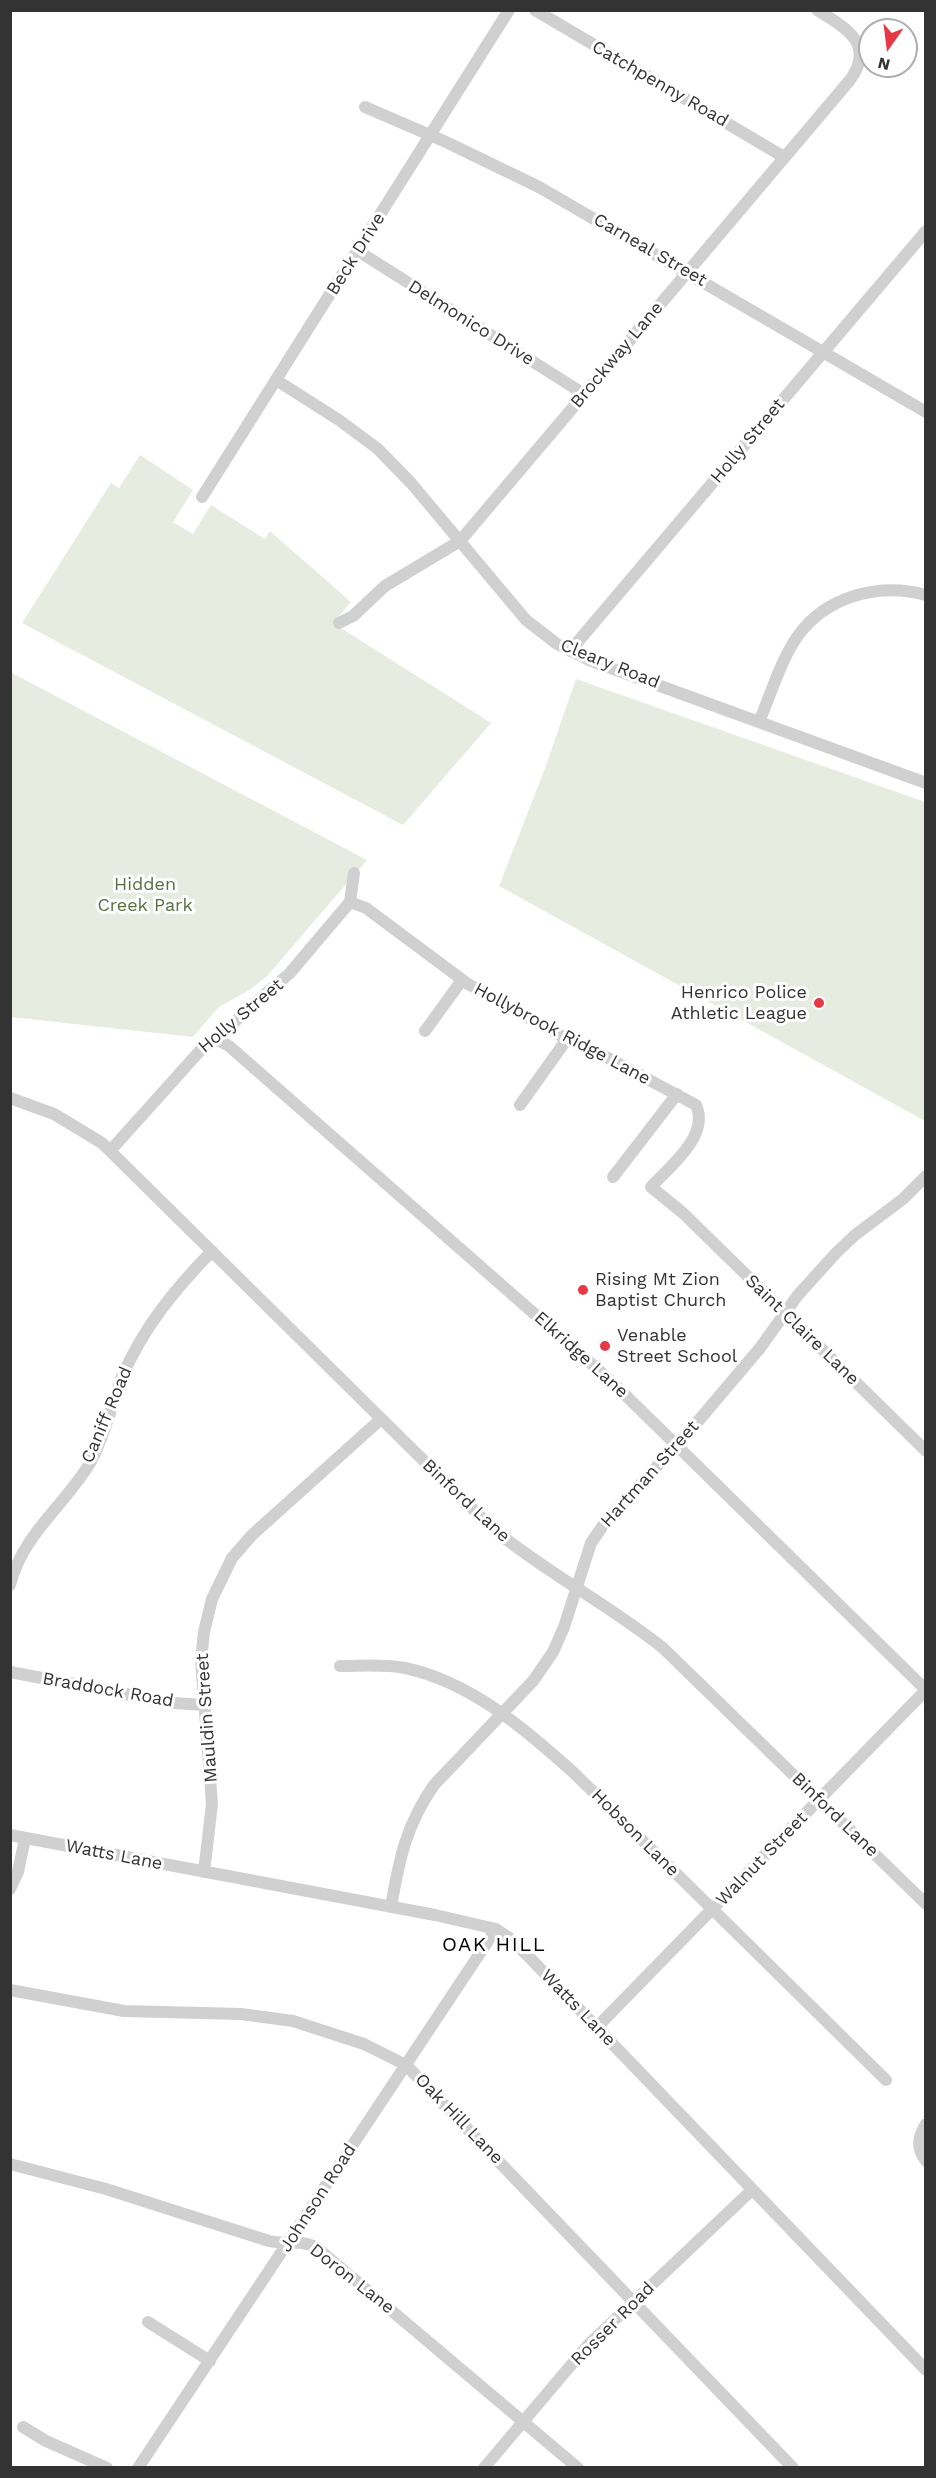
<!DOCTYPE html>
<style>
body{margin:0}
#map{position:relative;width:936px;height:2478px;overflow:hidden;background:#fff;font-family:"Work Sans",sans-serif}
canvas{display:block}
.frame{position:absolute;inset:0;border:12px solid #333;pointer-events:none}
.north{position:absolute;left:858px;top:18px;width:60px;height:60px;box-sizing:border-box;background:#fff;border:2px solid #adadad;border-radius:50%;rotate:194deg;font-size:16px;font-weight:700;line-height:24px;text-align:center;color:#333}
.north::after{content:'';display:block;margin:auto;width:21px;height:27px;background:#e63946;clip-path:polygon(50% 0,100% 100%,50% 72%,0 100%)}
</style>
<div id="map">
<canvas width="936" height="2478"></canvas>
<div class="frame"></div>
<div class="north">N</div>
</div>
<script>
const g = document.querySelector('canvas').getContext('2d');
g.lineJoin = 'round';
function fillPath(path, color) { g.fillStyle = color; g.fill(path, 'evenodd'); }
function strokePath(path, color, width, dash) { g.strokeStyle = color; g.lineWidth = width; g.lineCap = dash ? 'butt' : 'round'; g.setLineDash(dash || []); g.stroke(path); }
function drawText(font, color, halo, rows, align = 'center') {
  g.font = font + ' "Work Sans",sans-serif'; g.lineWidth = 6; g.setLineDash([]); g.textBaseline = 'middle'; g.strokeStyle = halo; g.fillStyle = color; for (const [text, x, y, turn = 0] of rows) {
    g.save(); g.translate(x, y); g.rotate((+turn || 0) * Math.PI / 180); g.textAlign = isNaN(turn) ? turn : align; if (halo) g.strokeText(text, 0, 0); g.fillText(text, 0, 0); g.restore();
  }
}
const green = new Path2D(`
 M140,455l53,35 -20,32 20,12 18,-29 54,34 5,-8 81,71 -18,21 158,100 -88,102 -381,-202 89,-140 8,5z
 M10,672l357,188 -100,116 -16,13 -32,18 -26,30 -182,-20z
 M576,679l349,123v319l-426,-235 45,-115z`);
const minor = new Path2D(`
 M535,10l249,147
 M365,107l81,35 93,45 387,225
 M358,251l226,143
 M276,380l63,40 39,29 33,34 115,137 31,24 32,16 337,123
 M202,497l307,-487
 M339,623l14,-7 32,-30 75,-45 390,-461c26,-36 -4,-52 -33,-70
 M570,651l356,-420
 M759,722c12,-28 21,-60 38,-85 29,-41 82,-55 129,-42
 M350,902l16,6 102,76 99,55 41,19 88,47c14,31 -26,61 -45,82l32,26 243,238
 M425,1031l37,-51
 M218,1040l11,6 382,335 315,309
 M10,1098l44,16 48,29 391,386c54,44 116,76 170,119l263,256
 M520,1105l47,-66
 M110,1151l97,-108 11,-3 26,-28 45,-38 61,-72 4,-29
 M613,1177l64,-83
 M10,1585c12,-50 55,-80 80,-122 15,-27 21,-57 32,-86 21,-49 53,-88 90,-126
 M340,1666c22,0 44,-2 65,2 66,14 120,61 169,105l312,307
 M10,1672l164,31 31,2
 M10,1835l425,80 61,14 13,9 20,19 397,413
 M204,1872l8,-68 -11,-144 3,-28 8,-33 20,-41 20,-23 129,-116
 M10,1889l8,-17 7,-34
 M391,1907c8,-47 15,-82 43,-122l99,-104 20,-29 11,-25 27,-84 13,-19 90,-98 66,-78 38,-53 38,-42 19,-18 48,-36 23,-23
 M10,1990l114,21 117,3 52,7 71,23 42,21 387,403
 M597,2027l329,-337
 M926,2124c-8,13 -10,24 0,37
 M10,2164l96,25 163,52c18,4 28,-2 47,6l262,221
 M148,2322l62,39
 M23,2427l23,14 61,27
 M138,2468l358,-539
 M484,2468l104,-123 164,-155`);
const markers = [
 [819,1003,6,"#e63946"],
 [583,1290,6,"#e63946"],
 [605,1346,6,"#e63946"]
];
const streetNames = [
 ["Catchpenny Road",660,84,30],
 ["Carneal Street",650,250,30],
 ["Beck Drive",356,254,-58],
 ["Delmonico Drive",471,323,32],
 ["Brockway Lane",617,355,-50],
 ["Holly Street",748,441,-50],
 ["Cleary Road",610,664,22],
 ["Holly Street",241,1016,-40],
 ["Hollybrook Ridge Lane",562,1034,28],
 ["Saint Claire Lane",802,1330,44],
 ["Elkridge Lane",581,1355,42],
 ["Caniff Road",107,1415,-67],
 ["Hartman Street",650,1474,-48],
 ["Binford Lane",466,1501,43],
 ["Braddock Road",108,1690,10],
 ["Mauldin Street",207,1718,-94],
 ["Binford Lane",835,1815,44],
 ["Hobson Lane",635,1833,45],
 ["Watts Lane",114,1855,11],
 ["Walnut Street",762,1859,-46],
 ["Watts Lane",578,2008,46],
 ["Oak Hill Lane",459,2119,46],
 ["Johnson Road",318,2198,-57],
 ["Doron Lane",352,2279,38],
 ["Rosser Road",613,2324,-45]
];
const parkNames = [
 ["Hidden",145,885],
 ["Creek Park",145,906]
];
const poiNames = [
 ["Henrico Police",807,993,"right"],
 ["Athletic League",807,1014,"right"],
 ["Rising Mt Zion",595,1280],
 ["Baptist Church",595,1301],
 ["Venable",617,1336],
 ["Street School",617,1357]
];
const neighbourhoodNames = [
 ["OAK HILL",494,1945]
];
fillPath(green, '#e6ecdf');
strokePath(minor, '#d0d0d0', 12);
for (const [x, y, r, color] of markers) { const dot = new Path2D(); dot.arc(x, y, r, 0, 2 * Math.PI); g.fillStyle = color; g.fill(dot); strokePath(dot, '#fff', 2); }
drawText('18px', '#333', '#fff', streetNames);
drawText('18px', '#56703f', '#fff', parkNames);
drawText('18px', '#333', '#fff', poiNames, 'left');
g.letterSpacing = '1.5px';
drawText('20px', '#000', '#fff', neighbourhoodNames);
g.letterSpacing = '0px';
</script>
